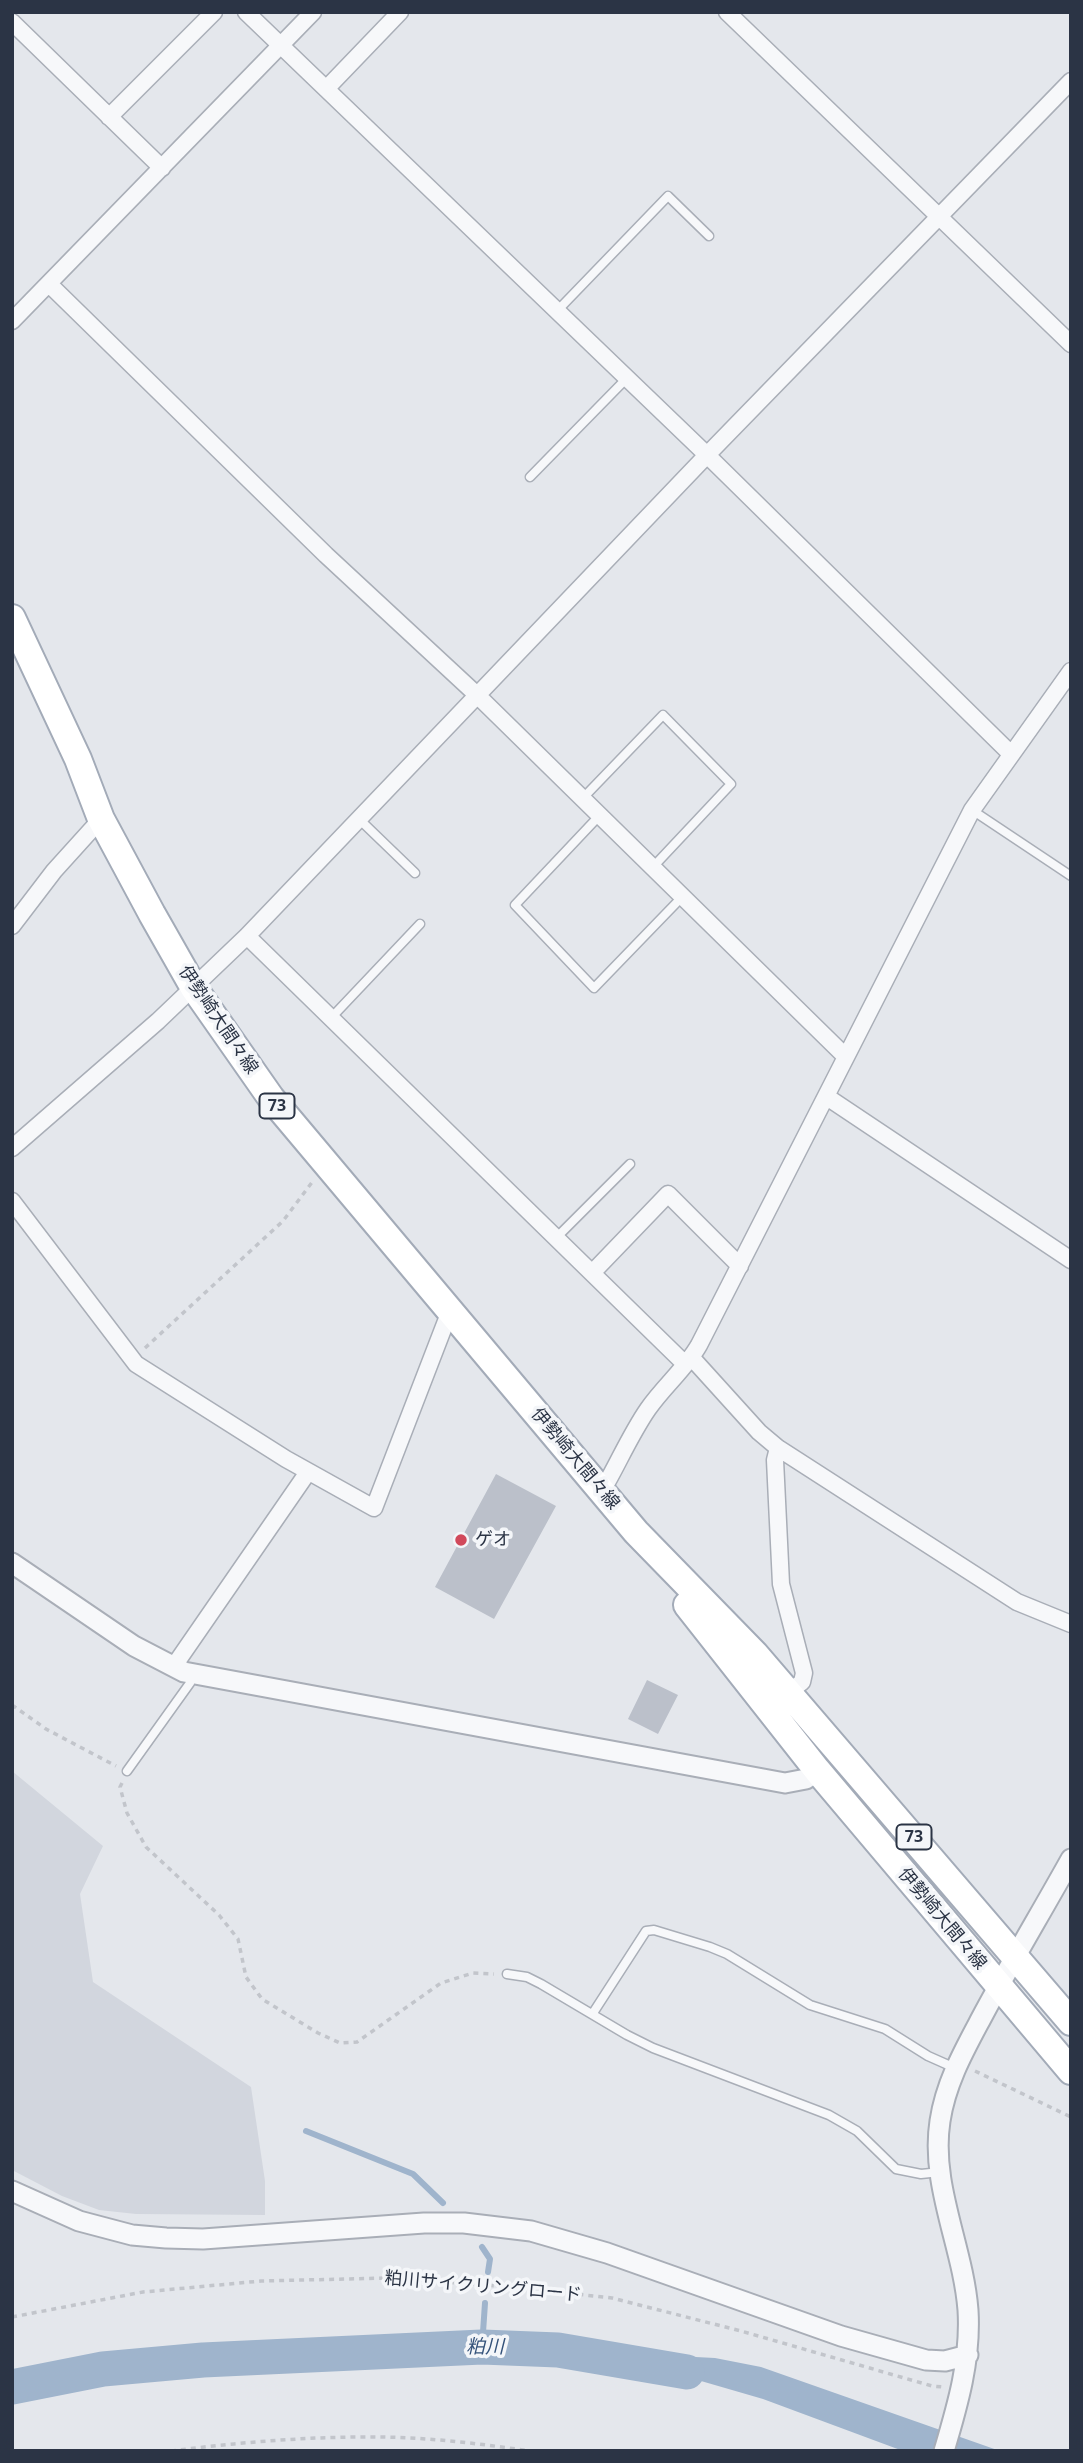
<!DOCTYPE html>
<html>
<head>
<meta charset="utf-8">
<style>
	body { margin:0 }
	#map { position:relative; width:1083px; height:2463px; overflow:hidden; background:#e4e7ec; font-family:"Noto Sans",sans-serif }
	canvas { display:block }
	.frame { position:absolute; inset:0; border:14px solid #2b3445; pointer-events:none }
</style>
</head>
<body>
<div id="map">
<canvas width="1083" height="2463"></canvas>
<div class="frame"></div>
</div>
<script>
const ctx = document.querySelector('canvas').getContext('2d');
ctx.lineJoin = 'round';
function paint(path, color) { ctx.fillStyle = color; ctx.fill(path, 'evenodd'); }
function trace(path, color, width, dash) { ctx.strokeStyle = color; ctx.lineWidth = width; ctx.lineCap = dash ? 'butt' : 'round'; ctx.setLineDash(dash || []); ctx.stroke(path); }
function drawText(font, color, halo, rows, align = 'center') {
  ctx.font = font + ' "Noto Sans","Noto Sans JP",sans-serif'; ctx.lineWidth = 7; ctx.setLineDash([]); ctx.textBaseline = 'middle'; ctx.strokeStyle = halo; ctx.fillStyle = color; for (const [text, x, y, turn = 0] of rows) {
    ctx.save(); ctx.translate(x, y); ctx.rotate((+turn || 0) * Math.PI / 180); ctx.textAlign = isNaN(turn) ? turn : align; if (halo) ctx.strokeText(text, 0, 0); ctx.fillText(text, 0, 0); ctx.restore();
  }
}
paint(new Path2D(`
	M12,1771l91,75 -23,48 13,88 158,105 14,94v34l-129,-1 -37,-4 -37,-14 -50,-26z`), '#d2d6de');
paint(new Path2D(`
	M676,2356l39,2 46,9 239,84h-97l-140,-52 -124,-36z`), '#9fb4cc');
trace(new Path2D(`
	M306,2131l107,43 30,29
	M482,2247l8,12 -2,13
	M482,2347l3,-44`), '#9fb4cc', 6);
trace(new Path2D(`
	M12,2387l91,-18 100,-9 279,-13 76,3 129,22`), '#9fb4cc', 35);
paint(new Path2D(`
	M496,1474l60,32 -62,113 -59,-32z
	M647,1680l31,15 -20,39 -30,-15z`), '#bbc0ca');
const service = new Path2D(`
	M557,311l111,-115 41,40
	M530,477l97,-99
	M583,798l80,-83 68,69 -78,83
	M972,810l99,66
	M600,815l-85,90 79,83 89,-92
	M359,819l56,54
	M331,1018l89,-94
	M556,1238l74,-74
	M127,1771l63,-88 4,-10
	M507,1974l20,3 14,7 86,51 26,13 176,67 28,16 39,38 25,5 19,-2
	M593,2013l53,-82 8,-1 56,17 17,7 83,51 75,24 43,27 27,12`);
const minor = new Path2D(`
	M246,12l461,443 304,299
	M727,12l344,332
	M12,22l150,146
	M326,89l74,-77
	M109,117l105,-105
	M49,284l277,271 151,140 368,361
	M12,321l301,-309
	M12,926l42,-55 47,-52
	M247,936l438,428
	M827,1097l244,163
	M12,1148l146,-127 89,-85 460,-481 364,-374
	M12,1201l124,163 150,95 88,49 76,-197
	M592,1273l76,-79 72,72
	M692,1358l67,74 19,16 239,154 54,22
	M778,1448l-3,12 6,124 23,89 -2,9 -13,10
	M602,1491c16,-27 28,-56 46,-82 16,-23 38,-41 51,-64l273,-535 99,-139
	M174,1666l134,-194`);
const tertiary = new Path2D(`
	M12,1563l122,83 50,26 601,111 21,-4 11,-9
	M12,2191l67,30 53,14 34,3 37,1 221,-16h40l67,8 76,22 234,83 85,24 19,1 23,-6
	M944,2451c14,-47 27,-92 24,-141 -5,-64 -38,-125 -28,-189 6,-40 26,-74 44,-108 28,-52 58,-102 87,-154`);
const primary = new Path2D(`
	M12,618l66,141 23,60 51,95 42,74 77,110 365,434 119,122 316,368
	M687,1605l130,165 254,301`);
trace(service, '#a9aeb7', 11);
trace(minor, '#a9aeb7', 19);
trace(tertiary, '#a9aeb7', 23);
trace(primary, '#a3abb8', 30);
trace(new Path2D(`
	M145,1348l138,-127 30,-40
	M12,1705l34,24 70,37
	M122,1783l-2,4 7,26 19,34 73,68 19,24 8,38 16,22 56,34 22,10 17,-1 84,-59 32,-10 21,1
	M975,2071l96,46
	M12,2317l131,-25 118,-11 128,-3 122,9 101,11 129,33 191,55 11,1
	M171,2451c71,-9 143,-15 214,-14 49,1 97,7 145,14`), '#c2c5cb', 3.5, [5, 5]);
trace(service, '#f7f8fa', 8);
trace(minor, '#f7f8fa', 16);
trace(tertiary, '#f7f8fa', 19);
trace(primary, '#fff', 26);
for (const [x, y, r, color] of [
	[461,1540,7,"#d1495b"]
]) { const dot = new Path2D(); dot.arc(x, y, r, 0, 2 * Math.PI); ctx.fillStyle = color; ctx.fill(dot); trace(dot, '#f4f6f9', 2.5); }
for (const [x, y, w] of [
	[277,1106,35],
	[914,1837,35]
]) { const box = new Path2D(); box.roundRect(x - w / 2, y - 12.5, w, 25, 5); ctx.fillStyle = '#f4f6f9'; ctx.fill(box); trace(box, '#2b3445', 2); }
drawText('bold 16px', '#2b3445', null, [
	["73",277,1106],
	["73",914,1837]
]);
drawText('18px', '#2b3445', '#f4f6f9', [
	["伊勢崎大間々線",218,1020,56],
	["伊勢崎大間々線",575,1459,50],
	["伊勢崎大間々線",942,1919,50],
	["粕川サイクリングロード",483,2287,5]
]);
drawText('18px', '#2b3445', '#f4f6f9', [
	["ゲオ",475,1540]
], 'left');
drawText('italic 19px', '#34527a', '#f4f6f9', [
	["粕川",485,2348]
]);
</script>
</body>
</html>
